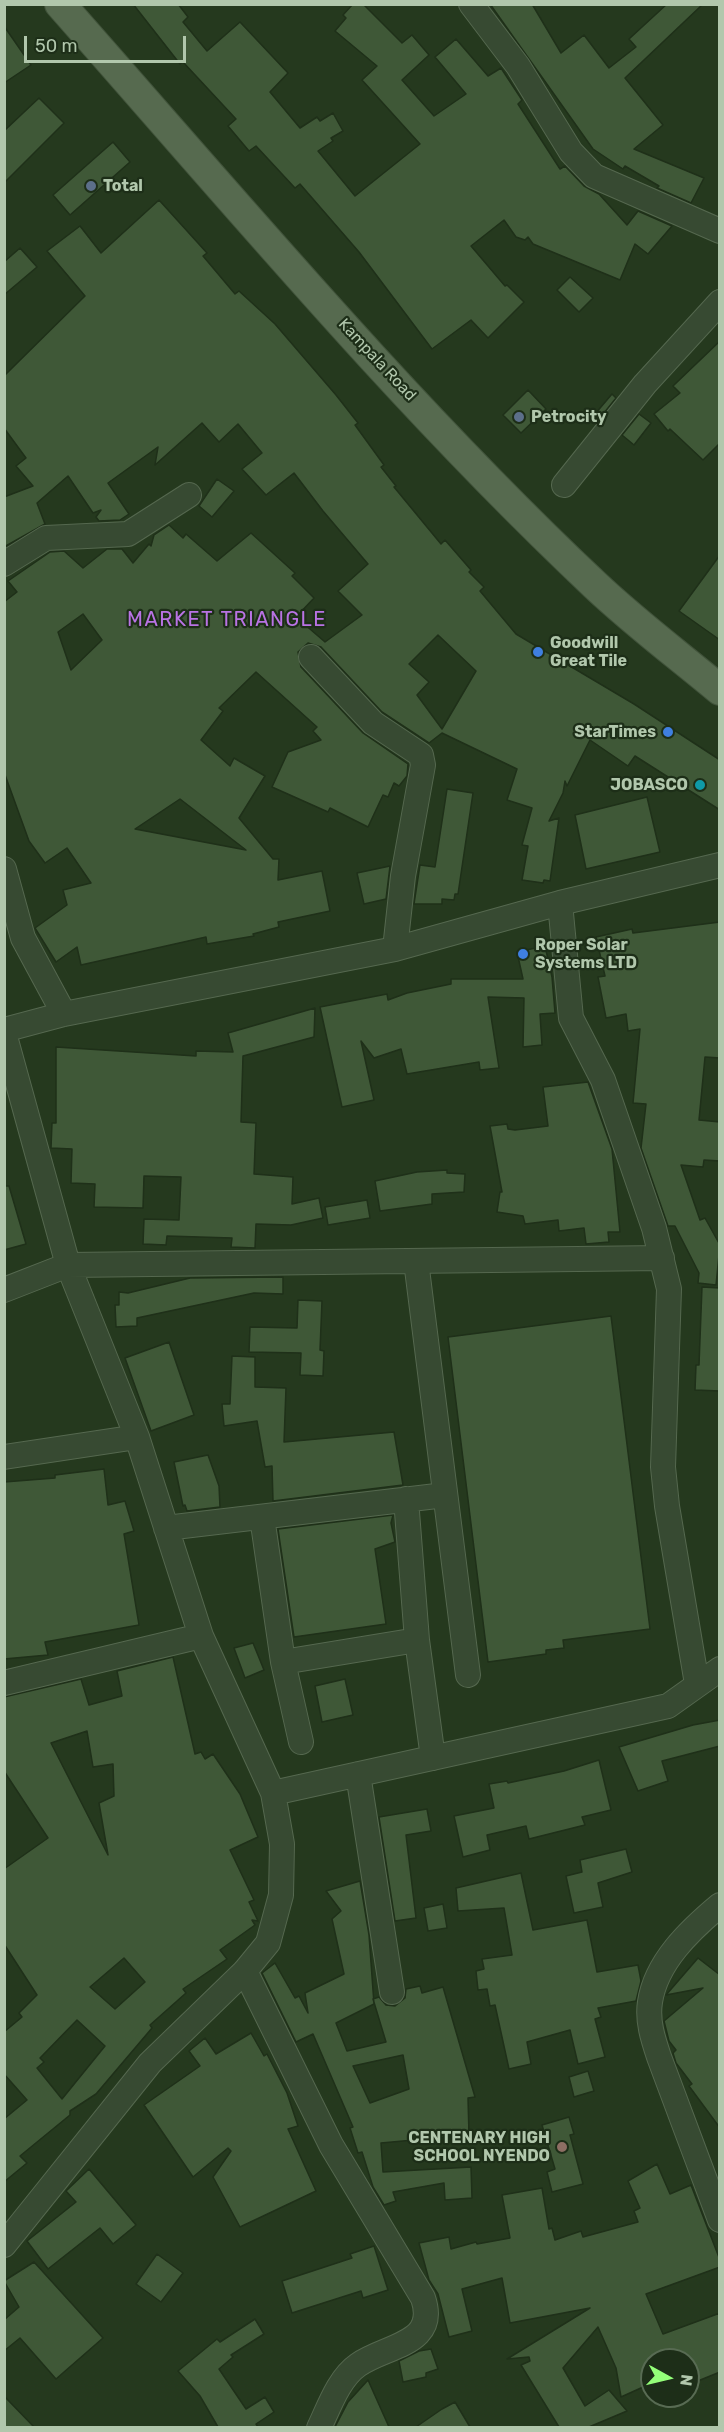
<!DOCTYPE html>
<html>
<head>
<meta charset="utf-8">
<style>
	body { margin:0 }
	#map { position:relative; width:724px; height:2432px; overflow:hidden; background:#25391e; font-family:Rubik,sans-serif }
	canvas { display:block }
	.frame { position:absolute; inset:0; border:6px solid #b1c7ac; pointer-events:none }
	.north { position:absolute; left:640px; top:2348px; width:60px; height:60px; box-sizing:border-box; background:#1d2e18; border:2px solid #586b53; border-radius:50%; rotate:98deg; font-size:16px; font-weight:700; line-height:24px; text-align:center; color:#b1c7ac }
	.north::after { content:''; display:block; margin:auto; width:21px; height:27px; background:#94ff79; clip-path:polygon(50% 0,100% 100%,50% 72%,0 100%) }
	.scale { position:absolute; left:24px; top:36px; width:162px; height:27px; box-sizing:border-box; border:3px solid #b1c7ac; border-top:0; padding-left:8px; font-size:18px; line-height:21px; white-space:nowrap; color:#b1c7ac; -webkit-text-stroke:4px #1d2e18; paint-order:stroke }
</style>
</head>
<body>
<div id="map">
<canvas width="724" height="2432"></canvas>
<div class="frame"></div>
<div class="north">N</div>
<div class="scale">50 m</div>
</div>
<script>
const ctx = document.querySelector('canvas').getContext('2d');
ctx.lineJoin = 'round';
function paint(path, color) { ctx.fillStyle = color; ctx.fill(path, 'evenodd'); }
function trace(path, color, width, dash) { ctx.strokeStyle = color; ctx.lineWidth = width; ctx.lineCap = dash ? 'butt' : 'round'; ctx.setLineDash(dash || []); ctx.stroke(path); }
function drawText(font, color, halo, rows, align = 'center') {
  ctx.font = font + ' Rubik,sans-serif'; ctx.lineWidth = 4.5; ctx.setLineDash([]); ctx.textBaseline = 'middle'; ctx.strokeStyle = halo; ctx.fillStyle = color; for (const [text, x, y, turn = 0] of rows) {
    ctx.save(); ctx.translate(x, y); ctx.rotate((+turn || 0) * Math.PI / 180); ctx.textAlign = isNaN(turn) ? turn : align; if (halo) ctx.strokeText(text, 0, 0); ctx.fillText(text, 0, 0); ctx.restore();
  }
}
const building = new Path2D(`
	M133,4h45l10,13 -5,5 24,29 33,-29 48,51 -18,19 30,36 17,-11 3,4 13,-8 10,18 -12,7 2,3 -15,10 37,45 65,-52 -58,-64 15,-14 -42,-35 11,-13 -3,-3 10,-11h10l39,39 10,-8 17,20 -27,25 32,36 32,-22 -31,-37 21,-18 32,37 13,-8 21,32 -4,4 42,65 5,-3 19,20 15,8 28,31 11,-14 34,15 -24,28 -13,-10 -15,36 -87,-36 -5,-7 -3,3 -9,-3 -12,-17 -33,26 34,40 2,-1 17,17 -36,36 -17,-18 -39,29 -73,-97 -59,-68 -5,4 -39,-42 -7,5 -21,-25 8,-7 -53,-57 -3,2z
	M490,4h42l29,49 23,-18 25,33 27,-21 -7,-8 38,-35h36l-78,74 38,47 -29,24 70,29 -13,25 -34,-15 2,-2 -34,-20 -2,3 -30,-20z
	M4,26l27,39 -27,18z
	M39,98l25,25 -60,60v-52z
	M113,142l17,20 -60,53 -17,-20z
	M159,200l48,53 -4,3 32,38 4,-3 36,33 61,71 22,28 -3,2 29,40 -3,2 15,19 -2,1 47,57 4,-4 26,30 -2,2 15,15 -4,4 36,43 118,70 86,56v50l-85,-54 -7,10 -38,-26 -23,46 -2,-5 -2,12 -14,28 10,-3 -9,63 -6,-1 -1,3 -21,-3 6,-34 -6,-1 10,-37 -25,-8 10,-31 -75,-36 -13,10 -47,-31 -61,-65 -13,-4 -10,9 3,15 62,66 45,31 -1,12 -8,10 -5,-3 -6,14 -5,-2 -15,32 -38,-19 -2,4 -56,-25 16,-35 33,-12 -8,-9 4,-4 -61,-55 -37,36 4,3 -22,29 29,26 4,-8 31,18 -26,42 34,41h6l-1,21 44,-9 8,40 -52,11 1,5 -26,7 1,2 -47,8 -1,-7 -125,28 -4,-18 -21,15 -21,-34 32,-23 -4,-15 28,-7 -24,-35 -22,15 -16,-22 -25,-69v-170l13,-10 -9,-11 42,-29 14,-1 19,17 24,-19h15l11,14 16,-19 2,2 3,-11 15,-10 14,13 3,-4 31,27 34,-28 44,40 -3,3 22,22 -18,19 29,25 37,-27 -24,-24 30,-27 -45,-53 -29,-38 -28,22 -24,-26 20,-16 -24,-29 -19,18 -17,-19 -47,42 3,-18 -50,36 21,31 -9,6 -21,1 -3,-4 5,-7 -8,3 -25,-37 -31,27 8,21 -41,23v-50l29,-11 -17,-20 10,-8 -22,-30v-52l81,-80 -38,-45 33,-25 21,27zM83,614l19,26 -31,30 -13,-38zM438,635l38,36 -34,58 -25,-34 12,-13 -20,-18zM180,799l66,51 -111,-21z
	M20,248l17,19 -33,28v-33z
	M570,277l23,21 -14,14 -22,-22z
	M720,341v102l-17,17 -33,-31 -2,2 -14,-17 26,-21 -7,-7z
	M528,390l18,19 -25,24 -18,-18z
	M612,394l4,4 -16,20 -5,-4z
	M639,414l12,9 -17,22 -12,-10z
	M217,479l17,12 -22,26 -13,-11z
	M720,555v85l-41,-29z
	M447,789l26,4 -15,101h-3l-1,6 -12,-1v5h-28l6,-39 15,2z
	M647,797l13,55 -74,17 -11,-54z
	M390,866l-4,33 -22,5 -7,-31z
	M720,922v136l-15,-1 -6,63 21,2v39l-16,-1 -1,7 -22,-2 19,55 5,-2 15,27 -4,40 -18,-2 1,-10 -24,-47h-7l-27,-78 5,-44 -13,-1 7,-74 -12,2 -2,-17 -20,4 -8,-41 7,-1 -9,-39 36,-8 1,4z
	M545,946l7,31 3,36 -15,1 2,31 -19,2 1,-49 -36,-1 11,71 -19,2 -1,-8 -72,12 -6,-25 -27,9 -13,-17 13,59 -32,7 -22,-100 67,-13 1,6 19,-7 44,-9v-5h72l-6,-27z
	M315,1008l-1,29 -71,19 -2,66 15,1 -2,51 39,3 -1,27 27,-6 4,20 -32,7 -35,-1 -1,24 -24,-1 1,-9 -65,-2 -1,9 -23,-1 1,-25 35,1 2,-43 -37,-1 -1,32 -49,-1 1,-23 -24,-1 1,-34 -21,-1 1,-25h4v-76l140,9v-5l37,1 -5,-19z
	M588,1082l24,67 8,83h-12l1,10 -23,2 -2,-16 -25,3 -1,-11 -33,4 -2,-8 -26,-4 3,-20h2l-12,-66 17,-2 1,5 7,1 33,-4 -5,-39z
	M447,1170v3l18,1 -1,18 -32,2v10l-52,7 -5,-30 42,-9z
	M4,1186h5l17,58 -22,6z
	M367,1200l3,18 -42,7 -3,-18z
	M283,1277v17l-29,-1 -117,25v8l-21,1 -1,-22h4v-13l9,1 62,-15z
	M702,1287l18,1v103l-25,-1 1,-25h3z
	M298,1300l24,1 -2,49 4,1 -1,25 -23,-1 1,-22 -52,-1 1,-25 47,1z
	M611,1316l39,313 -87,11 1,8 -18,2v4l-58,8 -40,-325z
	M169,1342l25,73 -43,16 -26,-73z
	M232,1356l23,1v30l31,1 -2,54 110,-10 9,53 -130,16 -1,-35 -7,1 -8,-46 -33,5 -2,-22h8z
	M208,1455l11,31 1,21 -33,4 -2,-6 -2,1 -9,-44z
	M104,1469l4,36 17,-4 9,30 -10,3 15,91 -94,17 3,13 -44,4v-177l51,-4v-3z
	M393,1515l-2,8 4,19 -20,7 11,75 -92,13 -16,-108z
	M253,1643l11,27 -19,8 -11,-30z
	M173,1657l22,97 6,-2 4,7 8,-5 27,40 18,43 -28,13 24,50 -5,2 9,19 -6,-1 3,5 -35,25 7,9 -44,30 3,4 -36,32 2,3 -56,66 -26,17v4l-50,41 7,7 -23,19v-63l23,-19 -23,-26v-42l18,-15 -3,-4 18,-18 -33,-51v-75l44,-31 -44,-67v-74l77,-18 8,26 33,-9 -5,-25zM87,1731l6,36 20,-3 1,32 -15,7 9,52 -57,-112zM124,1958l21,24 -30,27 -25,-22zM77,2020l28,26 -43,53 -25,-31 7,-6 -4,-4z
	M345,1679l8,36 -31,7 -7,-36z
	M720,1720v26l-58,15 6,20 -30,10 -19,-44 74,-22z
	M599,1760l12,50 -29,7 3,8 -56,14 -3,-13 -39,9 3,15 -27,7 -9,-41 40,-8 -5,-24 18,-3 1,2 56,-12z
	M427,1809l4,22 -25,4 10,83 -21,3 -16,-104z
	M626,1849l6,23 -34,11 5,24 -29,6 -8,-37 16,-4 -2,-12z
	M521,1873l12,57 54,-10 10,52 41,-7 3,16 -5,20 -38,7 3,9 -6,2 10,38 -27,7 -8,-34 -43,12 4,22 -22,5 -14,-64 -5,1 -3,-17 -9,1 -2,-19 8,-2 -2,-10 30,-4 -8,-47 -46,3 -2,-23z
	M360,1881l9,54 5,69 -38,19 11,28 39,-9 -13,-43 6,-2 7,8 9,1 10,-8 1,-9 14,-3 2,7 21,-6 32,110 -7,1 1,37 -88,8 2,29 88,-5 1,31 -27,2 -1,-17 -51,9 3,9 -12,4 -11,-18 -11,-35 -4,1 -8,-25 3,-1 -40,-93 -17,8 -34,-69 13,-10 20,35 4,-2 9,17 -3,-20 39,-19 -12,-55 9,-8 -15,-20zM403,2055l6,34 -39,14 -17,-37z
	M443,1904l4,24 -19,3 -4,-23z
	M698,1958l22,17v153l-31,-42 3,-2 -16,-21 -3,-10 3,-3 -7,-9 -5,-20 39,-33 -37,7z
	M251,2033l13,23 3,-2 20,39 11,33 -10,3 28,62 -76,36 -27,-50 18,-26 -3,-3 -35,29 -49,-72 56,-39 -11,-15 16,-13 11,16z
	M588,2071l6,20 -20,6 -5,-20z
	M569,2117l5,17 -4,1 13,49 -31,8 -5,-20 8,-3 -13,-44z
	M657,2164l13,30 21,-9 29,75v7l-74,27 17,40 57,-21v59l-32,13v-25h-36v23l-31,14 -5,-29 -18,-41 -35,41 22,38 24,-16 18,21 -38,16h-30l-38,-62 9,-4 -1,-4 -22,2 83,-51 -80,15 -8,-45 -40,11 10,42 -23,6 -11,-43 -9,-14 -10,-37 30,-6 2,12 25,-7 1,2 33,-6 -8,-43 40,-7 7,41 3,-1 3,12 26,-9 2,6 55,-15 -4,-11 6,-3 -12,-27z
	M89,2169l47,56 -23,19 -13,-16 -52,41 -21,-28 49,-39 -10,-11z
	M374,2246l14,44 -25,8 -2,-7 -69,22 -10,-32 70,-23 -2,-4z
	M157,2254l26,19 -22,29 -25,-18z
	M34,2262l69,76 -47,41 -36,-41 -16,13v-31l15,-13 -15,-26z
	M255,2319l9,15 -33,21 2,2 -14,12 27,40 19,-12 9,15 -18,12 2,3h-40l-18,-31 -22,-25 39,-32 3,3z
	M431,2349l7,20 -12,4v4l-23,5 -4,-21 20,-10z
	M368,2380l21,47h-54l13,-25z
	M4,2396l30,31h-30z
	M455,2402l15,25h-54l26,-18z`);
paint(building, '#3f5837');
trace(building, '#1f3019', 1.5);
const minor = new Path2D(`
	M471,4l47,62 53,86 23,24 126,55
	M564,485l81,-101 75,-82
	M4,564l42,-26 82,-4 61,-39
	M311,657l62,66 48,32 2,10 -20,111 -8,73
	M4,869l19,69 41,76
	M560,903l11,115 32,62 51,148 15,61 -6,178 4,39 30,178
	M4,1030l60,-16 331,-65 165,-46 160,-38
	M4,1033l64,232 69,172 64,199 72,157 9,51 -1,51 -13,48 -23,28 -95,92 -146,182
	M416,1261l52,414
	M4,1290l64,-25 594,-7
	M4,1457l133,-20
	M406,1499l11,141 16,118
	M262,1517l21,145 134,-22
	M166,1528l279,-33
	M283,1662l18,80
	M4,1683l197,-47
	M358,1774l34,218
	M273,1793l395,-87 52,-37
	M720,1905c-30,25 -64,57 -70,97 -3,19 3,37 9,55l61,163
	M245,1971l86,174 92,153c16,47 -37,47 -65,67 -19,13 -29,42 -39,63`);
const major = new Path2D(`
	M60,4c174,197 344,401 535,581 39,37 83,70 125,105`);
trace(minor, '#55684f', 26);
trace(major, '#41533b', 32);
trace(minor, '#374a32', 24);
trace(major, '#566a4f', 30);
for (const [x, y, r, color] of [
	[91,186,6,"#5c6f8a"],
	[519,417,6,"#5c6f8a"],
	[538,652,6,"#3f7fe0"],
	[668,732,6,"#3f7fe0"],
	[700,785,6,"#0f9aa8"],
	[523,954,6,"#3f7fe0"],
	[562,2147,6,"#8d6e63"]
]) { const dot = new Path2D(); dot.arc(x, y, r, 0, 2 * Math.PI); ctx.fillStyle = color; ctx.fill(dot); trace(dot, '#1d2e18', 2); }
drawText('bold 16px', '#b1c7ac', '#1d2e18', [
	["Total",103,186],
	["Petrocity",531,417],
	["Goodwill",550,643],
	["Great Tile",550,661],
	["StarTimes",656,732,"right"],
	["JOBASCO",688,785,"right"],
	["Roper Solar",535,945],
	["Systems LTD",535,963],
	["CENTENARY HIGH",550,2138,"right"],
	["SCHOOL NYENDO",550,2156,"right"]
], 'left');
drawText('16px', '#b1c7ac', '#1d2e18', [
	["Kampala Road",377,360,47]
]);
ctx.letterSpacing = '1.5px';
drawText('20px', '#b973e4', '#1d2e18', [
	["MARKET TRIANGLE",227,620]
]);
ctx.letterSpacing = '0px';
</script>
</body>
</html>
